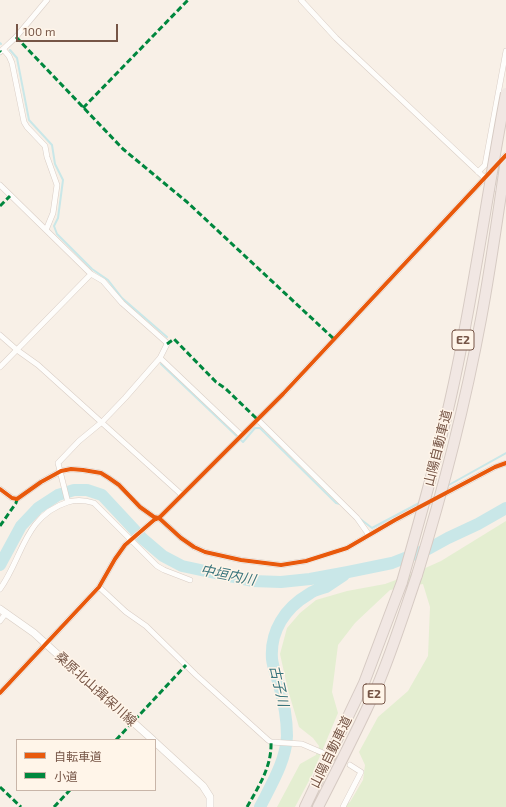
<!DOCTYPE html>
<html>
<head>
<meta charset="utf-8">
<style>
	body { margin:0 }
	#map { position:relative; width:506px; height:807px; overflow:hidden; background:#f8f0e7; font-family:"Exo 2","Noto Sans JP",sans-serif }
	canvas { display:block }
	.legend { position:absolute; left:16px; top:739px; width:140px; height:52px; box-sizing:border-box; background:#fff5e9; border:1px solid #c8b5a8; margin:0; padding:5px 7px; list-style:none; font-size:12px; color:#765546 }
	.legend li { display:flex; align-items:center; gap:8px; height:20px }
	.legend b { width:20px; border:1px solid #c8b5a8 }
	.scale { position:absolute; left:16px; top:24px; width:102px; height:18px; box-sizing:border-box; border:2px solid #765546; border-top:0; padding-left:5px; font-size:12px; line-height:14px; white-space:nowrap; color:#765546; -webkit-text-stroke:3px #fff5e9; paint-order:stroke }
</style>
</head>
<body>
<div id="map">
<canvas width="506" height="807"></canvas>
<ul class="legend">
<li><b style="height:5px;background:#e8590c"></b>自転車道</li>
<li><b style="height:5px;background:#00873e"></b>小道</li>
</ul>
<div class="scale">100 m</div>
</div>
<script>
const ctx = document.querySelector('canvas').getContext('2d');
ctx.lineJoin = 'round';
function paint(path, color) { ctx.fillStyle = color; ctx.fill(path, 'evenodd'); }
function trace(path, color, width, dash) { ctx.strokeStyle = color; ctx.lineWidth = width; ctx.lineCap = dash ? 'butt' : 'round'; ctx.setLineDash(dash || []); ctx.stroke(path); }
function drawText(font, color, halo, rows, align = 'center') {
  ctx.font = font + ' "Exo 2","Noto Sans JP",sans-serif'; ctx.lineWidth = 3; ctx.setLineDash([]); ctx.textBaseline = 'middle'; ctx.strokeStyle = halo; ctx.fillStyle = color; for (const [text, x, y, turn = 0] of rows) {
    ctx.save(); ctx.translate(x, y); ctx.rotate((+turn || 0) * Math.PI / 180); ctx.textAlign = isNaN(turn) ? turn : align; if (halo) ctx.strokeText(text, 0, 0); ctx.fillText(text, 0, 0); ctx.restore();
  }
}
paint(new Path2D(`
	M506,521v286h-164l8,-5 13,-22 2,-15 -6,-13 19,-35 30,-26 20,-35 2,-49 -7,-23 -33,6 -35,33 -17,22 -6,47 6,21 -26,62 -17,32h-18l23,-43 16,-9 3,-9 -6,-8 -14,-11 -11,-37 -8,-36 7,-26 13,-15 16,-13 31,-9 38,-7 27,-10 29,-13z`), '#e4eed1');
trace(new Path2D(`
	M0,43l1,1
	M10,50l7,8 12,62 23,25 3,19 8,16 -5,38 -4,8 3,8 35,35 16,11 14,18 45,39
	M161,364l82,78 12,-14h5l76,75 4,1
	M447,486l59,-33
	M359,518l13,10 49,-26`), '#c9e7e8', 2);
trace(new Path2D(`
	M0,565l21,-39 17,-18 20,-13 16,-5h13l15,5 41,44 20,17 19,10 70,15 29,1 29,-3 38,-7 44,-9 36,-14 20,-11 30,-14 28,-16
	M260,807c11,-22 26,-46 27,-71 0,-17 -3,-34 -8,-51 -2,-8 -6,-17 -7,-26 -2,-28 13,-51 37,-65 5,-4 11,-5 17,-7 6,-4 12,-8 18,-12`), '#c9e7e8', 12);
trace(new Path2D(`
	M328,755l22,10`), '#d8c9bf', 5, [5, 2.5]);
const street = new Path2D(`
	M301,0l35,38 170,160
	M3,49l6,7 3,7 12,59 3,5 18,19 2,11 10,28 -4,28 -7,17
	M0,52l16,-15 31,-37
	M478,172l7,-7 21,-114
	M0,185l91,89 -91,93
	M91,274l12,7 19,22 44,39 1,2 -7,14 -35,40 -23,24 -23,19 -21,22 9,36 1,3c10,-3 17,-2 26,1l63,63 7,4 26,10
	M0,335l17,15 21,15 144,130
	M160,358l81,77
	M257,419l100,99 12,17
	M0,489l12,9 5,1 24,-17 20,-11 10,-2 12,1 18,3 8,5 10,7 21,22 14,10 5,1 22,20 13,9 11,5 36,8 40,5 25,-4 41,-13 48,-28 100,-53 11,-4
	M99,587l27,25 20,14 50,49 72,65 3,2 31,2 21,9
	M0,589c23,-32 24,-73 68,-87
	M0,621l6,-8
	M0,693l99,-106 16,-28 10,-14 29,-25 5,-2 124,-124 223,-239
	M343,807l18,-35 -11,-7`);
const secondary = new Path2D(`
	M0,609l34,24 12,11 107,96
	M155,742l48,44 7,11v10`);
const highway = new Path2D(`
	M305,807l59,-124 38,-101
	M318,807c20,-39 40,-78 58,-118 16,-37 28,-76 41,-114`);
trace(street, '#d9cdc5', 6);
trace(secondary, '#d8cdc4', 8);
trace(highway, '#d6cac3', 12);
trace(street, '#fefdfb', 5);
trace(secondary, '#fefdfb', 7);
trace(highway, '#f1e7e3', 10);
const highwayBridge = new Path2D(`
	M417,575c26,-84 48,-170 64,-256 10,-53 17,-106 25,-159
	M402,582c18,-63 36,-126 50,-190 22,-99 35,-199 54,-299`);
trace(highwayBridge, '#d6cac3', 12, []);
trace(highwayBridge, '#f1e7e3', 10);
trace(new Path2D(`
	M16,37l107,112 64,53 147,137
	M0,51l1,1
	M83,108l105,-108
	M0,206l10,-10
	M167,344l7,-5 42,43 10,7 31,30
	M0,526l16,-23 1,-4
	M116,740l70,-75
	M0,787l21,20
	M54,807l16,-17
	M247,807c12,-21 25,-41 24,-65`), '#00873e', 3, [6, 3]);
trace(new Path2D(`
	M0,489l12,9 5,1 24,-17 20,-11 10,-2 12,1 18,3 8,5 10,7 21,22 14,10 5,1 22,20 13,9 11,5 36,8 40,5 25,-4 41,-13 48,-28 100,-53 11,-4
	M0,693l99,-106 16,-28 10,-14 29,-25 5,-2 124,-124 223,-239`), '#e8590c', 4);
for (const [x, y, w] of [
	[463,340,22],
	[374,694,22]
]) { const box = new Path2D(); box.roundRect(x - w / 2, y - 10, w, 20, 3); ctx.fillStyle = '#fff5e9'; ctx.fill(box); trace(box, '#765546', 1); }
drawText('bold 12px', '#765546', null, [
	["E2",463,340],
	["E2",374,694]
]);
drawText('13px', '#765546', '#fff5e9', [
	["山陽自動車道",438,448,-76],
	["桑原北山揖保川線",96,689,42],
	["山陽自動車道",331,752,-64]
]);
drawText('italic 14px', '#3a757d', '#fff5e9', [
	["中垣内川",228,575,11],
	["古子川",279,686,77]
]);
</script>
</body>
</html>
